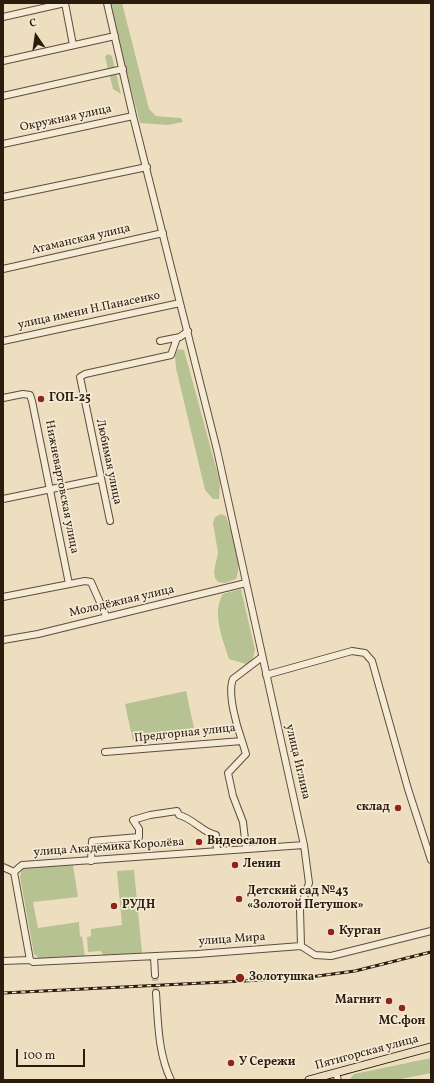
<!DOCTYPE html>
<html>
<head>
<meta charset="utf-8">
<style>
	body { margin:0 }
	#map { position:relative; width:434px; height:1083px; overflow:hidden; background:#eedec0; font-family:Vollkorn,serif }
	canvas { display:block }
	.frame { position:absolute; inset:0; border:4px solid #2b1d0d; pointer-events:none }
	.north { position:absolute; left:16px; top:16px; width:40px; height:40px; -webkit-text-stroke:3px #f4ead6; paint-order:stroke; rotate:347deg; font-size:11px; font-weight:700; line-height:16px; text-align:center; color:#2b1d0d }
	.north::after { content:''; display:block; margin:auto; width:14px; height:18px; background:#2b1d0d; clip-path:polygon(50% 0,100% 100%,50% 72%,0 100%) }
	.scale { position:absolute; left:16px; top:1049px; width:69px; height:18px; box-sizing:border-box; border:2px solid #2b1d0d; border-top:0; padding-left:5px; font-size:12px; line-height:14px; white-space:nowrap; color:#2b1d0d; -webkit-text-stroke:3px #f4ead6; paint-order:stroke }
</style>
</head>
<body>
<div id="map">
<canvas width="434" height="1083"></canvas>
<div class="frame"></div>
<div class="north">С</div>
<div class="scale">100 m</div>
</div>
<script>
const ctx = document.querySelector('canvas').getContext('2d');
ctx.lineJoin = 'round';
function paint(path, color) { ctx.fillStyle = color; ctx.fill(path, 'evenodd'); }
function trace(path, color, width, dash) { ctx.strokeStyle = color; ctx.lineWidth = width; ctx.lineCap = dash ? 'butt' : 'round'; ctx.setLineDash(dash || []); ctx.stroke(path); }
function drawText(font, color, halo, rows, align = 'center') {
  ctx.font = font + ' Vollkorn,serif'; ctx.lineWidth = 3.5; ctx.setLineDash([]); ctx.textBaseline = 'middle'; ctx.strokeStyle = halo; ctx.fillStyle = color; for (const [text, x, y, turn = 0] of rows) {
    ctx.save(); ctx.translate(x, y); ctx.rotate((+turn || 0) * Math.PI / 180); ctx.textAlign = isNaN(turn) ? turn : align; if (halo) ctx.strokeText(text, 0, 0); ctx.fillText(text, 0, 0); ctx.restore();
  }
}
paint(new Path2D(`
	M109,3h13l27,106 7,7 25,2 2,4 -15,3 -28,-2z
	M108,54l4,2 9,38 -8,-5 -8,-32z
	M178,349l6,1 36,132 -1,17h-6l-8,-9 -29,-122 -1,-12z
	M221,514l5,2c5,18 18,44 10,63l-11,4 -7,-1 -3,-4 -1,-7 4,-18 -5,-30 2,-6z
	M241,589l14,61 -3,12 -6,2 -17,-5c-6,-20 -18,-46 -6,-65z
	M186,691l8,37 -61,13 -8,-37z
	M73,865l5,32 -45,5 5,26 41,-6 1,15 2,-1 3,21 -46,1 -5,-4 -14,-77 2,-9z
	M134,870l8,83 -38,2 -4,-4 -12,1 -1,-15 4,-1v-7l31,-4 -5,-54z
	M431,1058v15l-35,7h-47l5,-6z`), '#b7c293');
trace(new Path2D(`
	M155,975l1,18`), '#c7b79c', 6, [6, 3]);
const minor = new Path2D(`
	M65,3l8,42
	M107,3l26,113 84,334 87,395 5,38 -9,26 1,37
	M3,17l62,-14
	M3,61l112,-25
	M3,96l120,-27
	M3,144l130,-28
	M3,197l144,-30
	M3,269l160,-36
	M3,341l177,-38
	M160,341l20,-4 8,-6
	M3,398l20,-4 7,1 2,6 37,183
	M3,499l97,-20
	M110,521l-30,-144 5,-3 86,-19 6,-17
	M3,597l82,-16 6,1 15,34
	M3,640l35,-6 208,-51
	M266,675l86,-24 13,2 7,8 36,128 23,71
	M242,741l4,13 -18,19 5,23 10,26 3,26
	M105,752l137,-11c-5,-14 -15,-48 -9,-62l29,-22
	M91,861l1,-20 47,-4v-8l-6,-9 17,-5 27,-4 2,4c15,4 24,18 37,20l1,16
	M3,867l11,5
	M14,872l8,-7 282,-20
	M14,872l16,88
	M154,957l1,18
	M3,961l27,-1 3,2 164,-8 104,-8 14,9 16,1 100,-25
	M156,993c2,28 2,61 15,87
	M336,1073l2,7`);
const major = new Path2D(`
	M309,1080l122,-33`);
trace(minor, '#5c4d3a', 8);
trace(major, '#2b1d0d', 9);
trace(minor, '#f4ead6', 6);
trace(major, '#eedec0', 7);
const rail = new Path2D(`
	M3,993l300,-15 52,-7 76,-19`);
trace(rail, '#2b1d0d', 3);
trace(rail, '#f4ead6', 1.5, [4.5]);
for (const [x, y, r, color] of [
	[41,399,4,"#8f2418"],
	[398,808,4,"#8f2418"],
	[199,842,4,"#8f2418"],
	[235,865,4,"#8f2418"],
	[239,899,4,"#8f2418"],
	[114,906,4,"#8f2418"],
	[331,932,4,"#8f2418"],
	[240,978,5,"#8f2418"],
	[389,1001,4,"#8f2418"],
	[402,1008,4,"#8f2418"],
	[231,1063,4,"#8f2418"]
]) { const dot = new Path2D(); dot.arc(x, y, r, 0, 2 * Math.PI); ctx.fillStyle = color; ctx.fill(dot); trace(dot, '#f4ead6', 1.5); }
drawText('12px', '#2b1d0d', '#f4ead6', [
	["Окружная улица",66,119,-12],
	["Атаманская улица",81,240,-13],
	["улица имени Н.Панасенко",89,311,-12],
	["Любимая улица",108,462,78],
	["Нижневартовская улица",61,487,79],
	["Молодёжная улица",122,602,-13],
	["Предгорная улица",185,734,-6],
	["улица Иглина",297,762,77],
	["улица Академика Королёва",109,848,-4],
	["улица Мира",232,940,-4],
	["Пятигорская улица",367,1053,-15]
]);
drawText('bold 12px', '#2b1d0d', '#f4ead6', [
	["ГОП-25",49,399],
	["склад",390,808,"right"],
	["Видеосалон",207,842],
	["Ленин",243,865],
	["Детский сад №43",247,892],
	["«Золотой Петушок»",247,906],
	["РУДН",122,906],
	["Курган",339,932],
	["Золотушка",249,978],
	["Магнит",381,1001,"right"],
	["МС.фон",402,1022,"center"],
	["У Сережи",239,1063]
], 'left');
</script>
</body>
</html>
